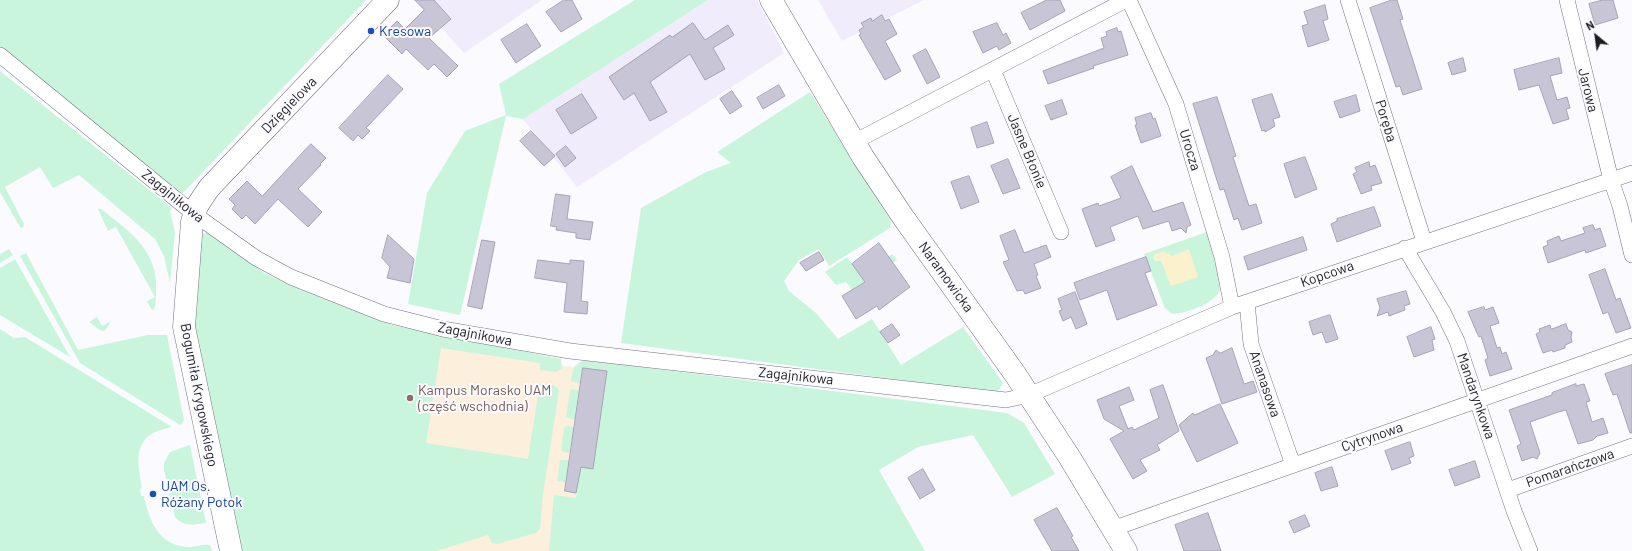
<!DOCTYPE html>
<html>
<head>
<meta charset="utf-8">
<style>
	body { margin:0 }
	#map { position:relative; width:1632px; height:551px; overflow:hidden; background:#fbfafe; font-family:Barlow,sans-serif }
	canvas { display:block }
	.north { position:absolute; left:1576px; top:16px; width:40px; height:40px; -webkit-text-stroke:3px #fbfafe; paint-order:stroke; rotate:331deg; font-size:11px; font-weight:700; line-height:16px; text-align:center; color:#1f1d24 }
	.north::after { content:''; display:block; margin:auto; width:14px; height:18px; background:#1f1d24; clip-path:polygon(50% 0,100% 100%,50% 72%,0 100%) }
</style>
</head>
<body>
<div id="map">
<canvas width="1632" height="551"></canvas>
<div class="north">N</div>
</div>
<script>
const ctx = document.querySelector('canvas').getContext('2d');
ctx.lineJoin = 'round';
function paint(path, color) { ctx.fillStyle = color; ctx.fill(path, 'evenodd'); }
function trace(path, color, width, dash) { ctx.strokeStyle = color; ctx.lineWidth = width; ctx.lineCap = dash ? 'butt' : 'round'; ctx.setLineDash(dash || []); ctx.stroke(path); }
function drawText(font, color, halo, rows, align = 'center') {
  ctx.font = font + ' Barlow,sans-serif'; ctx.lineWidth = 4; ctx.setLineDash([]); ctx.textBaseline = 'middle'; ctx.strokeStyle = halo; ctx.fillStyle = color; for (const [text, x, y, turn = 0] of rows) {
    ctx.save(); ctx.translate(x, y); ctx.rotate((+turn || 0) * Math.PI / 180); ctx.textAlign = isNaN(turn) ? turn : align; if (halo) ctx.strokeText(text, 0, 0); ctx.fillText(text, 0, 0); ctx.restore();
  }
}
paint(new Path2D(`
	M416,0h126l-78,53z
	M708,0h49l27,53 -207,134 -54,-68z
	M818,0h106l-82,41z`), '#f0ecfc');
paint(new Path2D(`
	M263,276l122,53 173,36 25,3 35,-2 -19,132 -46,53h-309z`), '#fcefdb');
paint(new Path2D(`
	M0,0h366l-184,194 -182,-147z
	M635,0h73l-185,119 -17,-3 -46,199 -52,-11 19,-111 38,-62 41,-16 -7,-31z
	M0,61l136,115 -136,-110z
	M0,71l172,137 -2,3 5,21 -5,51 -6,-27 -9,-17 -76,-64 -26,13 -13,-21 -35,20 19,37 -1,4 -3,-1 -20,-35z
	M810,92l81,129 -1,7 -61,38 -10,-17 -20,11 -15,21 5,10 27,22 22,26 34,-20 29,46 62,-38 40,56 -6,10 -376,-50 20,-135 65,-36 25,-9 -14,-11z
	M98,209h3c28,22 58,42 55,82 0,6 0,13 -2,19l-3,-1 -4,-8 8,-4 -39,-70 -8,4z
	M207,232l4,1 53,40 30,14 64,25 34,13 169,34 1,9 -6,4 -16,-2v-7l-99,-15 -15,95 102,16 12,-76c7,1 16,0 19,8l-16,103 -3,35 -4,4 -39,11 -5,-1 -4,-8 -52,16h-199l-45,-211 8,-104z
	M1207,232c4,15 13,32 15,48 2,22 -34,33 -50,34l-7,-6 -21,-54z
	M9,249l4,6 -13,8v-9z
	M26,253l52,97 70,-15h19l17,85 -2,4 -2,1 -100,-62 -60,-107z
	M892,254l5,6 -45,30 -6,-8 -10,3 -11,-13 22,-15 14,19z
	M15,259l55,98 -70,-42v-47z
	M97,317l5,9 9,-5 -4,7 -3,3 -4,-1 -11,-8z
	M0,329l14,9 11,-1 147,90c-39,7 -36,29 -30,61l-2,1 1,7h3c5,24 14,49 43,51 7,1 14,-3 22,-2l2,2 1,4h-212z
	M586,360l421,53 17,10 31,51 -43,23 -39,-62 -55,12 -39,23 46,81h-376l5,-56 22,3 2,-14 -21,-3 3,-21h9v5l24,3 14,-97 -24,-3 -3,16 -9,-3c2,-12 2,-17 15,-21z
	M572,389l8,2 -5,29 -9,-3 4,-26z
	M567,426l7,1 -4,26 -7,-1 -2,-2 3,-23z
	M190,445l16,78c-12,2 -22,4 -31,-6l-11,-47v-7l6,-11z`), '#c9f5dc');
paint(new Path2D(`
	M1189,249l9,28 -27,9 -10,-25h-6l-2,-4 2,-3 9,-3 8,5z`), '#fbf1cc');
const building = new Path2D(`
	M415,0h19l17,19 -22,19 29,28 -11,11 -13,-13 -6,6 -22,-21 -4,5 -19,-19 14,-14 8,8 19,-19z
	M564,0h8l10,19 -21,13 -15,-20z
	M1047,0h13l5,11 -35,19 -9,-17z
	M1392,0h5l6,19 -3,1 22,69 -19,6 -3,-9 -4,1 -26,-79z
	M1603,0h10l5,18 -23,7 -6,-21z
	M1325,5l3,14 -5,2 6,19 -21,7 -6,-21 6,-2 -4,-12z
	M882,15l3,6 4,-2 8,15 -12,7 16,30 -16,9 -26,-45 2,-1 -2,-4 5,-3 -3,-4 10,-5 1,3z
	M693,23l12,17 23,-15 6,10 -21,13 12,21 -20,11 -15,-26 -40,28 17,30 -17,9 -16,-28 -10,7 -15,-23 61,-42 2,2z
	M997,23l6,12 3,-2 5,10 -12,7 -2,-4 -14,7 -10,-21z
	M527,24l14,22 -25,17 -15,-23z
	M1117,28l1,4 3,-1 7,24 -35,11 1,2 -46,16 -5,-13 61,-23 -3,-10 6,-2 -1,-4z
	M926,49l14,28 -13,7 -14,-28z
	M1463,58l3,13 -14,4 -4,-12z
	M1559,58l3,15 -12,3 7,24 10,-3 3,11 -4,1 3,10 -16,5 -14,-39 -20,5 -5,-20z
	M388,75l15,14 -37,39 4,3 -8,8 -4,-4 -5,6 -14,-13z
	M779,85l6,11 -22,13 -6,-11z
	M732,91l10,15 -12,8 -10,-15z
	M582,94l15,24 -26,16 -15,-24z
	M1272,94l8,23 -7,2 2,7 -10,6v-2l-3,1 -10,-31z
	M1356,95l4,16 -20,7 -6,-16z
	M1217,97l19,59 -3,1 16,49 7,-2 6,19 -20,7 -4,-12 -4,2 -10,-31 -4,1 -27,-86z
	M1062,100l5,14 -16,6 -6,-14z
	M1151,113l2,6 2,-1 6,18 -20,7 -6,-18h2l-2,-7z
	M987,122l7,21 -17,5 -6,-20z
	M531,131l24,25 -11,10 -24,-25z
	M311,144l15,14 -6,6 1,1 -23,24 24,23 -14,15 -30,-28 -23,25 -9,-9 -4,4 -10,-10 3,-4 -6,-6 18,-18 15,15z
	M566,146l10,12 -11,9 -9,-13z
	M1305,157l12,32 -22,9 -11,-34z
	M1008,159l12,29 -17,6 -12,-28z
	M1369,162l1,5 5,-2 7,18 -11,3 1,4 -11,4 -8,-20 4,-2 -2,-4z
	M1132,166l21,46 30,-10 8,23 -4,2 -1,6 -5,-5 -9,3 -3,-10 -26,8 -5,-13 -28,11 5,13 -19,7 -14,-38 16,-6 1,3 22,-8 -10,-21z
	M969,176l10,26 -18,7 -10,-27z
	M556,194l14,2 -3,23 26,3 -3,18 -14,-2v-5l-20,-3 1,-3 -6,-1z
	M1374,207l7,19 -44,16 -6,-18 6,-3v-2z
	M1593,225l2,5 5,-2 6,18 -20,7 -1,-3 -37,13 -5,-16 5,-2 -1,-4 12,-5 2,5 24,-8 -2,-5z
	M1015,230l9,23 22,-8 5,12 -17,7 4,11 -2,1 5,12 -16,6 -2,-4 -6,1 -14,-29 6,-2 -9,-24z
	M388,235l26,24 -4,24 -23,-5 3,-11 -8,-9z
	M1303,237l4,13 -59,20 -4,-13z
	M482,240l13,2 -13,67 -14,-3z
	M879,243l31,44 -31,23 -2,-4 -21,13 -14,-23 23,-14 -13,-18z
	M819,252l5,8 -18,11 -6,-8z
	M1146,257l5,14 -6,2 12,32 -40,15 -10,-30 -27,10 -6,-17z
	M538,260l32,4v-4l14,1 -3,40 7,1 -1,12 -23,-2 3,-29 -32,-5z
	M1605,269l11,31 4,-2 11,30 -15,5 -8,-21 -5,2 -14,-39z
	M1406,291l4,13 -6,2 1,4 -16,6 -1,-4 -11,4 3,-8 -3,-9z
	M1075,292l12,32 -11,5 -5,-12 -8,4 -4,-10 3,-1 -4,-11z
	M1484,307l1,3 8,-3 6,16 -9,3 7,22 3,-1 2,7 4,-2 6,17 -22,7 -5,-16 3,-2 -7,-22 -2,1 -2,-4 -9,-21z
	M1330,315l8,24 -12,4 -4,-11 -9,3 -4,-13z
	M892,324l8,11 -12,8 -8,-11z
	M1566,324l2,6 4,2 -1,5 1,5 -7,3v3l-12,4 -1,-2 -9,3 -7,-19 4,-2 -1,-3 11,-4 1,4z
	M1431,327l4,12 -3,1 2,10 -20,7 -7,-20z
	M1232,348l12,36 9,-3 4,11 -35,12 -16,-46 7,-3 3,-5 4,3z
	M1632,365v68h-2l-13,-39 -4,1 -8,-21z
	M583,368l24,3 -14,98 -12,-2 -5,26 -11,-2z
	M1576,384v2l8,-2 6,17 -4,1 6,20 11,-4 5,15 -11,3 -4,4 -15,4 -12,-34 -8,2 -28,10 10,31 -3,6 -4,-2 -11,4 -5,-15 4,-2 -12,-34 43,-15v-2z
	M1163,385l16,46 -22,14 3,5 -20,10 7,11 -14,8 -23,-40 14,-8 -20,-12 -7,-19 32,-13 5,13 -15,6 9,23 4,-2 2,3 25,-12 -9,-28z
	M1220,404l18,39 -41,19 -18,-37 14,-12 1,2z
	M1410,442l4,14 -5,2 2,5 -19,7 -7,-19z
	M1475,461l5,16 -25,9 -6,-16z
	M1332,467l6,19 -17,5 -6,-18z
	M923,469l12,21 -15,9 -12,-21z
	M1057,508l16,28 -2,1 8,14h-27l-18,-31z
	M1208,513l13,38h-37l-9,-26z
	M1305,515l5,11 -16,7 -5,-11z`);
paint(building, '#c8c5d7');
trace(building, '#a6a3b4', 1);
const street = new Path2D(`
	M1129,0l47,104 46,153 10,50
	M1348,0l76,241
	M1567,0l44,180 9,26 12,49
	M0,55l194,159 62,44 35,19 93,37 59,15 127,22 436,49 23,-5 203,-88 400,-134
	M993,70l68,162
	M854,142l272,-142
	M1405,248l38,64 14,29 57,170 16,40
	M1247,302l4,42 42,121
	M1508,490l124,-44
	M1112,529l520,-183`);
const secondary = new Path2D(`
	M771,0l92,157 40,60 112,157 55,84 56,93
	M231,551l-47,-224 8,-105 5,-16 12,-18 179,-188`);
trace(street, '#757181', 16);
trace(secondary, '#757181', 23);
trace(street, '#fff', 15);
trace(secondary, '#fff', 22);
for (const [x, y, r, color] of [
	[371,31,4,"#1a4fb4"],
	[410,398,4,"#8d6e63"],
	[153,494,4,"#1a4fb4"]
]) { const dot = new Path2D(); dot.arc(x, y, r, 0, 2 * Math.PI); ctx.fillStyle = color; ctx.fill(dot); trace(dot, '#fbfafe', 1.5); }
drawText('14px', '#164399', '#fbfafe', [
	["Kresowa",379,31],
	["UAM Os.",161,486],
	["Różany Potok",161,502]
], 'left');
drawText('14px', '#1f1d24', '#fbfafe', [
	["Jarowa",1588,90,76],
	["Dzięgielowa",289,105,-46],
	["Poręba",1386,121,73],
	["Urocza",1190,150,73],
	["Jasne Błonie",1027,151,67],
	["Zagajnikowa",173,196,39],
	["Kopcowa",1327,274,-19],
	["Naramowicka",946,277,54],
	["Zagajnikowa",475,334,11],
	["Zagajnikowa",796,376,6],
	["Ananasowa",1265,384,71],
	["Bogumiła Krygowskiego",199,395,79],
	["Mandarynkowa",1476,396,71],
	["Cytrynowa",1372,437,-19],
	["Pomarańczowa",1570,468,-19]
]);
drawText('14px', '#785e54', '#fbfafe', [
	["Kampus Morasko UAM",418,390],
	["(część wschodnia)",418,406]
], 'left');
</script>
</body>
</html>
